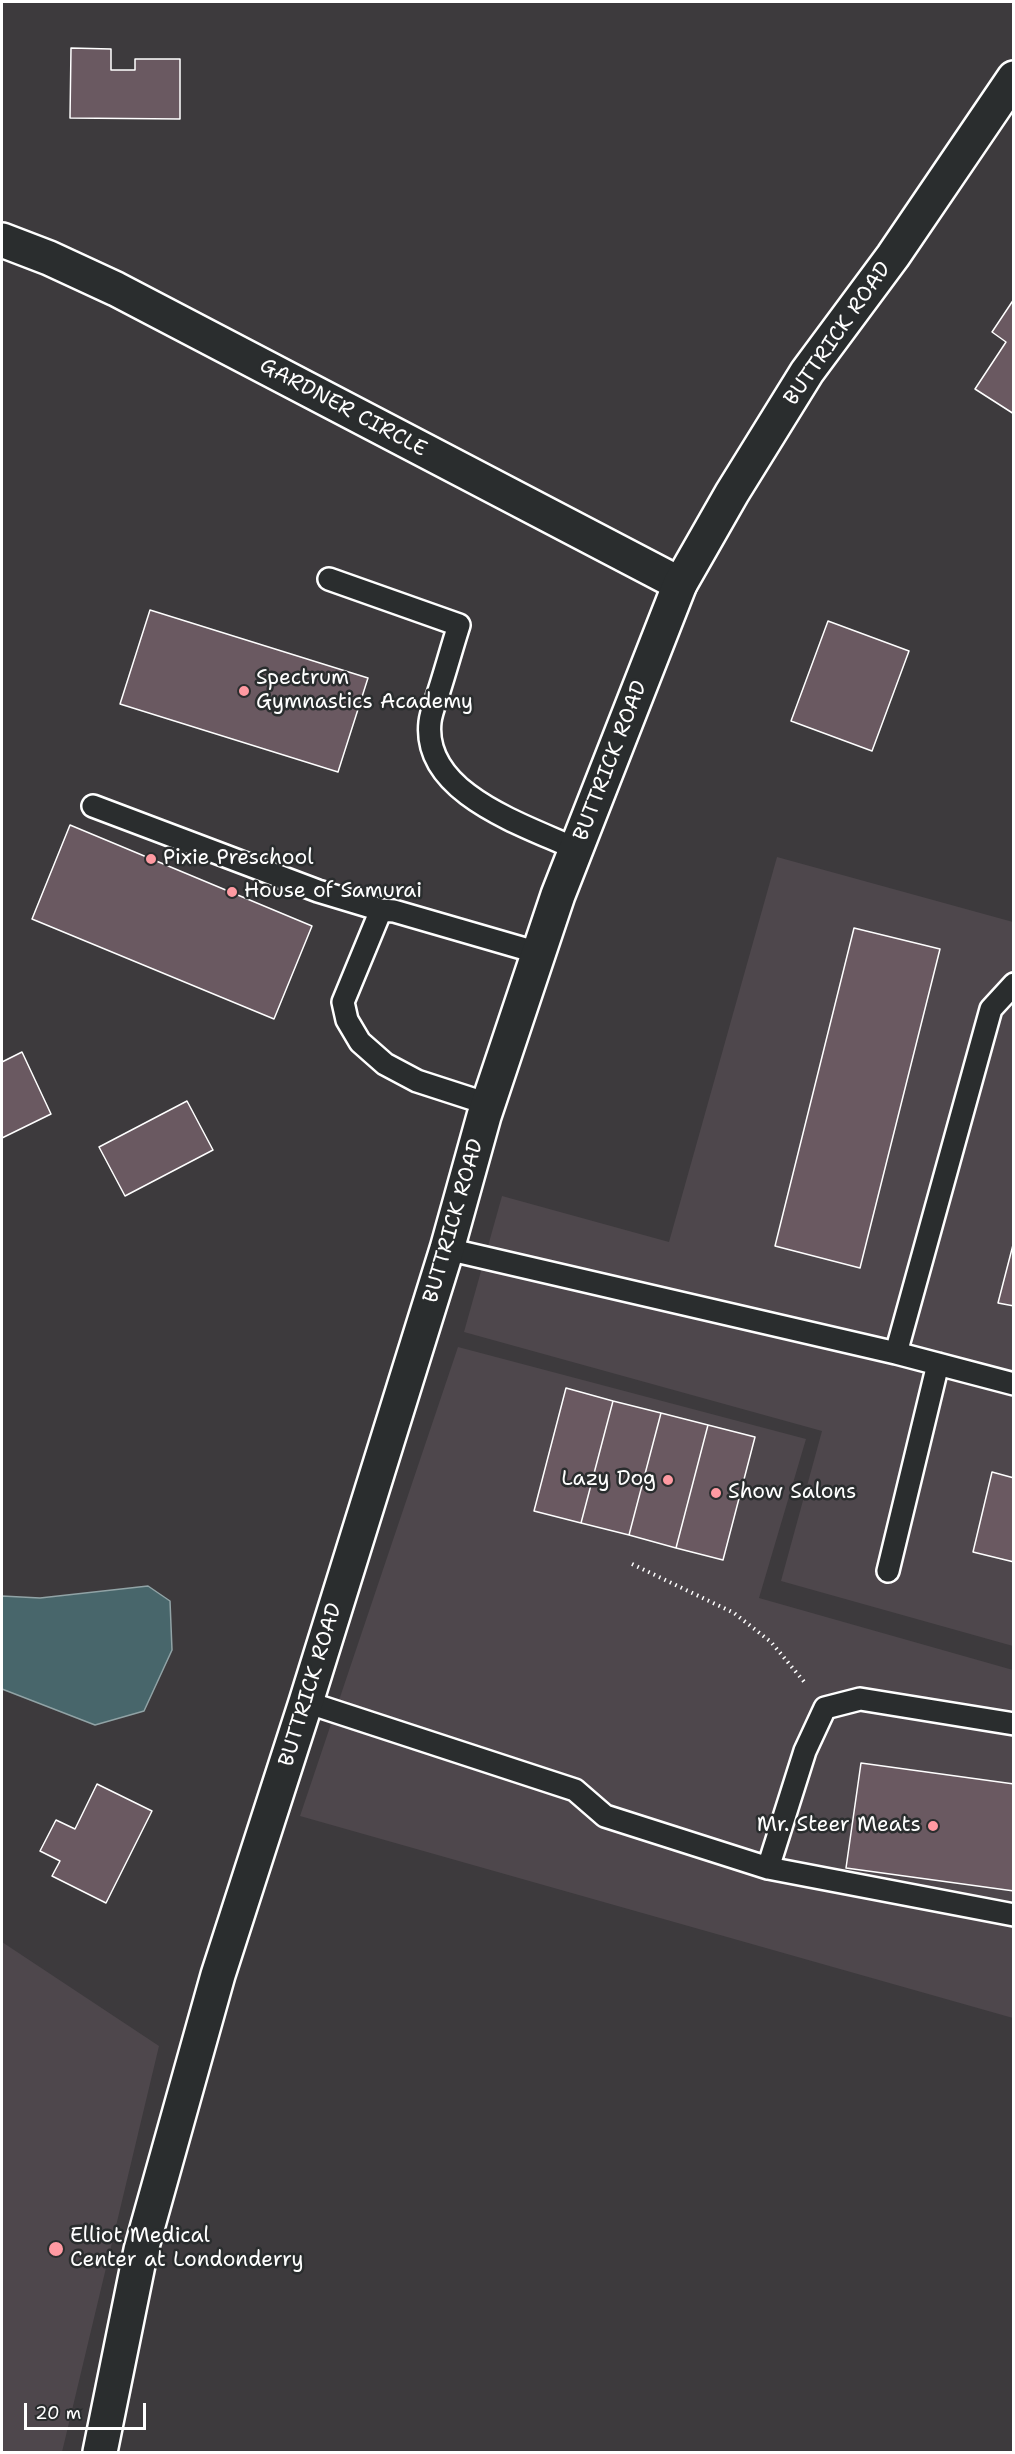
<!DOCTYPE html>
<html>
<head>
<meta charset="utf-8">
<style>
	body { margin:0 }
	#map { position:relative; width:1015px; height:2454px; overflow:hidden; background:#3d3a3d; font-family:"Shantell Sans",sans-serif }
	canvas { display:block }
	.frame { position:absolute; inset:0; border:3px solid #fff; pointer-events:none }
	.scale { position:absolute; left:24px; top:2403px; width:122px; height:27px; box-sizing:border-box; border:3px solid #fff; border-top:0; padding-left:8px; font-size:18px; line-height:21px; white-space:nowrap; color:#fff; -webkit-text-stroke:4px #2a2d2e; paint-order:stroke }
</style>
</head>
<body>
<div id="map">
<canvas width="1015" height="2454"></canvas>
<div class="frame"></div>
<div class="scale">20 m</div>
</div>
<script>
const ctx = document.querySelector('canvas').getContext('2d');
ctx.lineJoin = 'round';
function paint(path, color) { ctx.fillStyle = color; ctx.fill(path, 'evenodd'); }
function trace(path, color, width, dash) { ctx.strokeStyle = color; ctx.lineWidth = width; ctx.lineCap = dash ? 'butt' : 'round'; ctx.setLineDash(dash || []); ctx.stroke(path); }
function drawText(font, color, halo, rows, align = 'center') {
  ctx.font = font + ' "Shantell Sans",sans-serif'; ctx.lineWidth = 5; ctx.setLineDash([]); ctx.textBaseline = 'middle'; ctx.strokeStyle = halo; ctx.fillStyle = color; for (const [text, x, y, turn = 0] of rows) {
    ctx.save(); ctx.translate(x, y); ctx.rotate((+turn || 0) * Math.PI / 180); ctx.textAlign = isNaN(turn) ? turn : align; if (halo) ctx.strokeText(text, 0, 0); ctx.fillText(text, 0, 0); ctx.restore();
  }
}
paint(new Path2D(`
	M777,857l236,65v724l-232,-65 41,-150 -358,-99 38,-136 167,46z
	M458,1347l348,92 -47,159 254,72v348l-713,-202z
	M2,1942l157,104 -97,406h-60z`), '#4e474c');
const water = new Path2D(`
	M148,1586l22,15 2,49 -28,61 -49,14 -93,-36v-93l38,2z`);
paint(water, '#48666b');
trace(water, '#91a3a6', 1.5);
const building = new Path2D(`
	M71,48l40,1v21h24v-11h45v60l-110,-1z
	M1014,299v115l-39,-25 31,-47 -14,-10z
	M150,610l218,68 -30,94 -218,-68z
	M828,621l81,30 -37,100 -81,-30z
	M70,825l242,101 -38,93 -242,-100z
	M854,928l86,21 -80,319 -85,-22z
	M22,1052l29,62 -49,24v-76z
	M187,1101l26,49 -88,46 -26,-49z
	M1014,1241v65l-16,-3z
	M566,1388l47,13 -32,122 -47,-12z
	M613,1401l48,12 -32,122 -48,-12z
	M661,1413l47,12 -32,123 -47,-13z
	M708,1425l47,12 -32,123 -47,-12z
	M992,1472l22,6v84l-41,-10z
	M861,1763l153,21v107l-168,-23z
	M97,1784l55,27 -46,92 -54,-27 8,-15 -20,-10 16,-31 19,9z`);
paint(building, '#6a5961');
trace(building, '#fff', 1.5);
const lane = new Path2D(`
	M329,579l130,46c-7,22 -13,44 -20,66 -3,10 -8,21 -9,31 -8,72 95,103 146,127
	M93,806l225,85 63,19
	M488,1104l-71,-23 -32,-17 -25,-22 -13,-22 -4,-18 38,-92 13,1 145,42
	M447,1249l449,104 118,31
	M896,1353l95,-344 23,-25
	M888,1571l50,-207
	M306,1702l269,88 30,26 163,52 246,47
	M768,1868l37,-117 20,-43 35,-9 154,25`);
const street = new Path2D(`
	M2,240l47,18 67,31 564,295`);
const secondary = new Path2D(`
	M100,2452l41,-202 77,-275 88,-273 141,-453 37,-133 74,-221 122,-311 52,-91 75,-121 86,-116 121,-178`);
trace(lane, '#fff', 26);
trace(street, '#fff', 38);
trace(secondary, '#fff', 38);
trace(new Path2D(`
	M632,1564l102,49 37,29 35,42`), '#fff', 4, [1.5, 4.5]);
trace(lane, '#2a2d2e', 21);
trace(street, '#2a2d2e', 33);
trace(secondary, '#2a2d2e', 33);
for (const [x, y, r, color] of [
	[244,691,6,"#ff9aa2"],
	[151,859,6,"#ff9aa2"],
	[232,892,6,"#ff9aa2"],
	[668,1480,6,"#ff9aa2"],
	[716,1493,6,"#ff9aa2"],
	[933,1826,6,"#ff9aa2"],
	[56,2249,8,"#ff9aa2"]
]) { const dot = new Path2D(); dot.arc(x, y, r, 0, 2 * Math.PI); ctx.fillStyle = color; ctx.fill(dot); trace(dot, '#2a2d2e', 2); }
drawText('21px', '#fff', '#2a2d2e', [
	["BUTTRICK ROAD",838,334,-55],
	["GARDNER CIRCLE",343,408,28],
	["BUTTRICK ROAD",611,761,-69],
	["BUTTRICK ROAD",454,1221,-74],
	["BUTTRICK ROAD",311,1685,-73]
]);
drawText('21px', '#fff', '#2a2d2e', [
	["Spectrum",256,679],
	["Gymnastics Academy",256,703],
	["Pixie Preschool",163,859],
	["House of Samurai",244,892],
	["Lazy Dog",656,1480,"right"],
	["Show Salons",728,1493],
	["Mr. Steer Meats",921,1826,"right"],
	["Elliot Medical",70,2237],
	["Center at Londonderry",70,2261]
], 'left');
</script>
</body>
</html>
